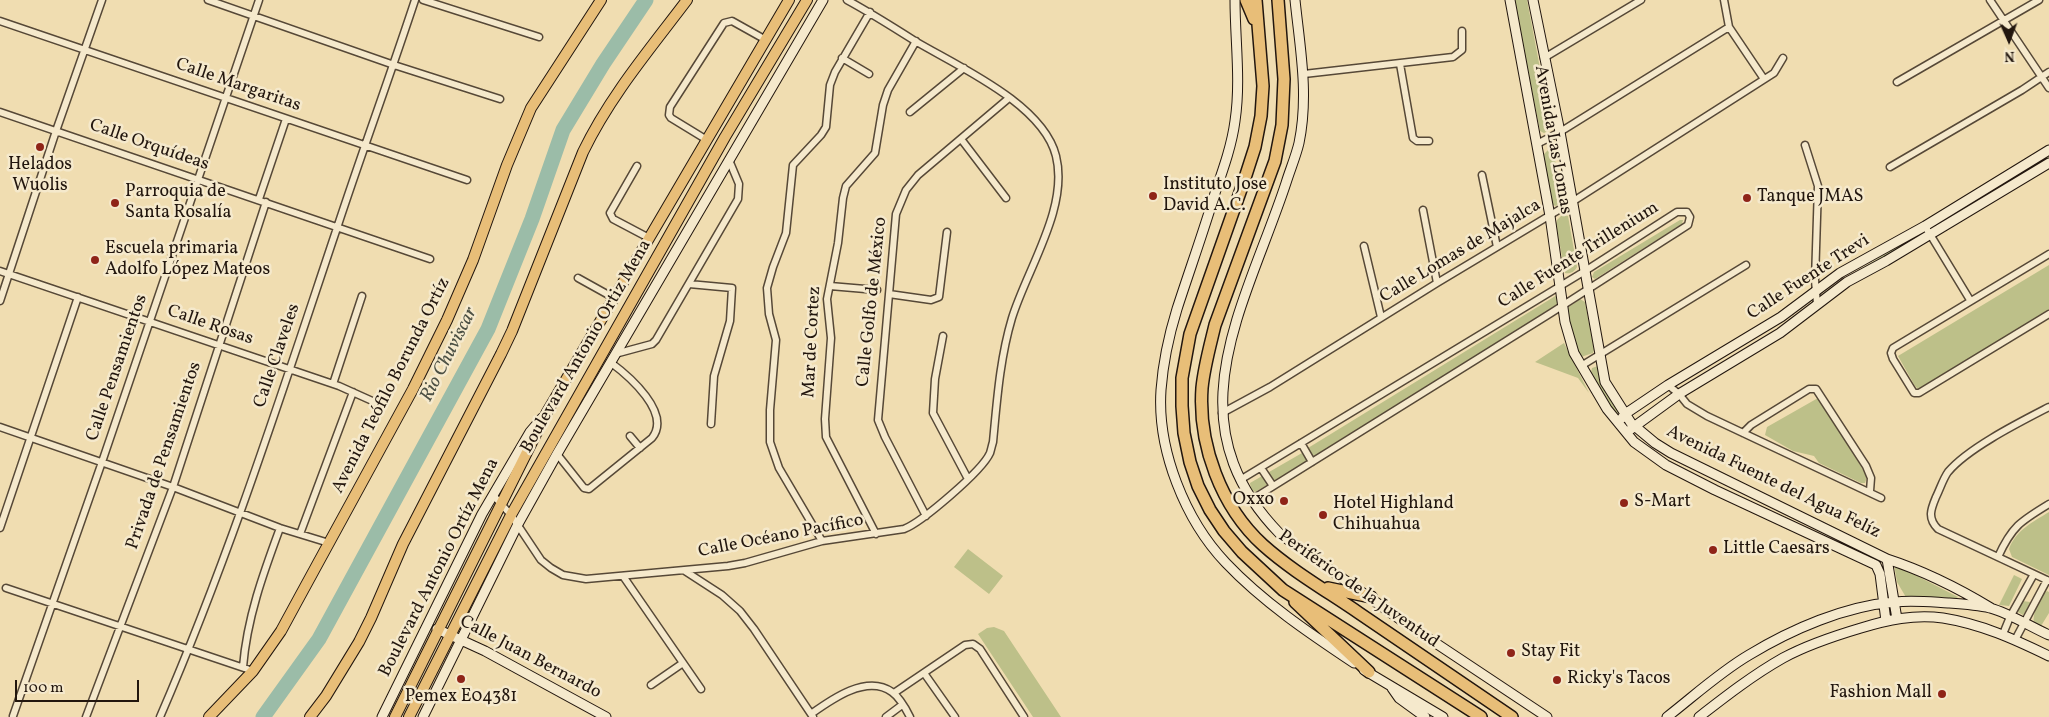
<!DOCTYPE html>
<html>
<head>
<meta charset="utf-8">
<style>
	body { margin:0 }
	#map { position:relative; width:2049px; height:717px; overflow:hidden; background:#f0ddb1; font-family:Vollkorn,serif }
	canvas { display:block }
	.north { position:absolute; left:1984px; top:15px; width:50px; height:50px; -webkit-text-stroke:4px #f5e9cc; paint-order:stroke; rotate:178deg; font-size:14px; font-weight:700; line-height:20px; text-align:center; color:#22160e }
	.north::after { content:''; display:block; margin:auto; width:18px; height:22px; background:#22160e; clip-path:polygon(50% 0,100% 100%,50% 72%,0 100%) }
	.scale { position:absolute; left:15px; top:680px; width:124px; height:22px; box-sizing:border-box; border:2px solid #22160e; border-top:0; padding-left:6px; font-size:15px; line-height:18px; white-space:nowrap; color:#22160e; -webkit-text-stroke:4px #f5e9cc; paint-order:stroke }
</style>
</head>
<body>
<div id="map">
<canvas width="2049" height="717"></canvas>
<div class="north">N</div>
<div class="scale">100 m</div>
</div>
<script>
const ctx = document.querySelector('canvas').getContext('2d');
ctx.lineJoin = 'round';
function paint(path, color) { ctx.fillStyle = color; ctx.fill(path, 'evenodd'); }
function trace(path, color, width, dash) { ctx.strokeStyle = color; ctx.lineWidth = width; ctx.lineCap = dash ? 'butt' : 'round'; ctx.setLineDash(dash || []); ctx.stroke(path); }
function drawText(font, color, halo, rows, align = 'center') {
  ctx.font = font + ' Vollkorn,serif'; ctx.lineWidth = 5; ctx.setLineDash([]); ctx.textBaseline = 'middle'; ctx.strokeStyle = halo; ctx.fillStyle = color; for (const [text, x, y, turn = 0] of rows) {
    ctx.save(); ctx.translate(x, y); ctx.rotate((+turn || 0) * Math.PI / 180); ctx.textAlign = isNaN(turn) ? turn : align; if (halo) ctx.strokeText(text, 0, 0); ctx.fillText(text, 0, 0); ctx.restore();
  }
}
paint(new Path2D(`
	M1514,0h13l24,126 -1,4 -6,3 -4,-2z
	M1548,150h5l10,51 -7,5 -3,-1 -1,-3 -9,-47z
	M2049,157v5l-97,55 1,-3z
	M1562,215l6,1 9,51c-3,5 -6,7 -12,6l-9,-49 1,-4z
	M1680,220h3l-1,4 -87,55 -3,-2 2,-5z
	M1915,235l7,1 -96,59 -1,-2 3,-3z
	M2049,265v46l-119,73 -12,5 -3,-3 -17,-30z
	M1557,295l2,1v9l-244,151 -4,-2 -3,-6z
	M1580,299l5,3 9,48 -1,3 -12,4h-2l-13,-48z
	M1564,343l25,50 -11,-15 -43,-16z
	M1598,366l24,48 -2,1 -6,-3 -21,-34 -2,-6 1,-4z
	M1818,398l6,4 43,75 -2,6h-4l-42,-20 -5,-7 -21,-5 -28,-16 2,-8z
	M1302,453l4,3 1,5 -52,31 -4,-3 -1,-6z
	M2049,512v63l-37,-18 -3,-8c7,-19 24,-27 40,-37z
	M968,549l35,27 -14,18 -35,-27z
	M1894,564l64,33 -3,2 -14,-2 -34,2 -10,-17z
	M2014,575l8,4 -13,27 -10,-1z
	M2047,591l2,1v21l-8,13 -7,-3c-2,-9 6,-27 13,-32z
	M2023,601l7,1 1,2 -8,11 -7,-4z
	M994,627l10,4 57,86h-28l-55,-83 9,-6z`), '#bdc089');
trace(new Path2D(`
	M263,717l56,-78 169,-310 44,-110 31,-89 40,-66 43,-64`), '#9bbca8', 15);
const street = new Path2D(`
	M208,0l186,65 106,34
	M423,0l116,37
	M1724,0l5,27 35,52
	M1990,0l59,88
	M0,21l467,159
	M842,58l27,16
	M1544,58l97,-58
	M1400,64l13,74 4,3h12
	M1304,74l149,-17 9,-7v-19
	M1897,82l142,-82
	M0,112l430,147
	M910,112l54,-44
	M961,139l45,59
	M707,140l-36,-22 -2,-3 1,-8 54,-84 8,-2 34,19
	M1537,144l23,-12 169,-105
	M1805,145l13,41 -3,94 2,24
	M637,166l-27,47 3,6 36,19
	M1890,167l132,-77 27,-18
	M1482,175l15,72
	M259,199l27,-80
	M1423,210l14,73
	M1925,226l45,74
	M1364,246l17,71
	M2049,254l-156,94 -2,5 2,6 21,34h5l130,-79
	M0,271l339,115 40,18
	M578,278l36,20
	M689,284l43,4 -2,33 -16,55 -3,48
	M830,286l47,4
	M889,294l42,6 8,-3 8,-65
	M0,301l56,-170 46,-131
	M943,336l-8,43 -2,34 35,66
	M615,354l37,-10 4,-4 82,-141 1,-15 -10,-24
	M1581,366l165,-101
	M333,384l29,-88
	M1668,385l11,9 8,10 20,12 174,82
	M2049,407c-29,15 -81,41 -101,65 -5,7 -8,17 -12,25 -5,12 -9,21 2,32l111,52
	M1222,413l48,-26 167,-104 135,-81 202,-129 9,-15
	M0,427l173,60 107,41 49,15
	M1743,433l8,-8 58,-36h7l50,77 5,12 -1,13
	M630,436l10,12
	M1301,443l11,19
	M557,454l27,34 5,1 63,-51c20,-25 -23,-62 -42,-76
	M1261,468l12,18
	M1240,480l345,-209 92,-59h10l3,5 -2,8 -137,88 -300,187
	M493,495l18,20 30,45 10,8 12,7 23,4 142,-13 17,-3 77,-22 82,-12c18,-7 78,-58 86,-76 1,-3 2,-8 3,-11 4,-42 7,-84 19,-124 15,-49 57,-110 44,-162 -13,-52 -97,-89 -141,-115 -22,-14 -44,-28 -68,-41
	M926,516l-41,-79 -7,-17 18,-206 10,-24 12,-15 91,-77
	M0,528l78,-231
	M300,534l53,-142
	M876,534l-50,-97 -1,-18 6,-81 -4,-39 11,-56 5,-45 3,-12 29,-33 8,-48 5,-15 28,-49
	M822,541l-43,-73 -9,-26v-32l6,-70 -7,-26 -2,-26 6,-21 13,-34 7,-68 28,-30 5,-8 4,-42 5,-13 35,-60
	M1998,557c14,-31 23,-36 51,-53
	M685,571l37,24 18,16 14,18 59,88
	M623,576l78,113
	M6,588l247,83
	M2003,634l7,-17 24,-43
	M2015,640l32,-60
	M243,667c4,-49 20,-93 37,-139
	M924,673l31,44
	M651,685l32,-22
	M894,693l71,-48 8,-1 7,5 44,68
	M811,714c21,-15 56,-40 81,-22 7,5 14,17 18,25
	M13,716l89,-254 157,-462
	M86,717l87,-230 93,-285
	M160,717c69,-159 122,-325 177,-489 25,-76 53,-152 78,-228
	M886,717l16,-12`);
const secondary = new Path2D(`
	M1235,0c0,40 6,81 0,121 -3,23 -11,46 -19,69 -12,40 -26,79 -39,119 -8,26 -14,54 -16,81 -4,60 24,130 65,173 37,39 83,70 128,100
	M1295,0c5,48 14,95 4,143 -3,13 -9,27 -13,40 -41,124 -116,238 -6,351l121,86 146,97
	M1510,0l40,216 15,106 9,31 33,56 27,33 32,23 49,25 161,75 4,9 6,47
	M1533,0l27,132 45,250 26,41 24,20 16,10 216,106c37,12 71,29 104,49
	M1622,418l3,-4 43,-29 113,-68 59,-44 85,-47 124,-76
	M1631,429l48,-35 101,-61 67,-51 39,-21 163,-98
	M1887,559l10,60
	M437,629l48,22 121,66
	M1364,670l79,47
	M1392,688l7,10 26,19
	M382,717l100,-203 48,-82 12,-14
	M423,717l95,-193 39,-70 266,-454
	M1667,717c27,-21 53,-45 82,-62 43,-26 96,-49 146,-53 18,-2 36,0 53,1 14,1 29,2 42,5 19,5 41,19 59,27
	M1699,717c27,-21 54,-42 84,-59 24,-13 51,-22 78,-30 26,-8 53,-14 82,-10 38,6 71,21 106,38`);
const primary = new Path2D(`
	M209,717l44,-46 28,-40 19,-35 113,-207 34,-69 26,-60 34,-95 24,-57 70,-108
	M310,717l16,-21 33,-54 12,-24 32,-74 98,-190 11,-23 71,-179c27,-56 67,-103 104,-152
	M395,717l152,-305 242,-412
	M409,717l102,-202 214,-378 82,-137`);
const highway = new Path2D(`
	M1246,0l8,19
	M1256,0l7,86 -2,30 -6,31 -11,34 -54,153 -8,44v28l2,27 6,29 8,24 12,24 14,21 18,21 41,38 198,127
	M1278,0l6,79 -2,46 -7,36 -60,164c-5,21 -11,42 -13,63 -4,56 19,119 61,157 29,26 64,46 96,68 51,35 102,69 153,104
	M1328,588l43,9
	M1295,602l74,70`);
trace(street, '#564837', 9);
trace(secondary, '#22160e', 11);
trace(primary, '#22160e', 12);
trace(highway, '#22160e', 14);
trace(street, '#f5e9cc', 6);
trace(secondary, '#f5e9cc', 9);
trace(primary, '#e8be78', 10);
trace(highway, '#e8be78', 11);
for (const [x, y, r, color] of [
	[40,147,5,"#8f2418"],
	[1153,196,5,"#8f2418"],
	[1747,198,5,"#8f2418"],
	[115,203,5,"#8f2418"],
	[95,260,5,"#8f2418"],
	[1284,501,5,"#8f2418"],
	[1624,503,5,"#8f2418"],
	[1323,515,5,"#8f2418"],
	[1713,550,5,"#8f2418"],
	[1511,653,5,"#8f2418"],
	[461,679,5,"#8f2418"],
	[1557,680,5,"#8f2418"],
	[1942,694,5,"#8f2418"]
]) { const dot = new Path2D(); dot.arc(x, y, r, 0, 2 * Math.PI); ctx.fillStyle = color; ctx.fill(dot); trace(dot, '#f5e9cc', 2); }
drawText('18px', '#22160e', '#f5e9cc', [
	["Calle Margaritas",238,86,19],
	["Avenida Las Lomas",1552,140,80],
	["Calle Orquídeas",149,146,19],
	["Calle Lomas de Majalca",1461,252,-31],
	["Calle Fuente Trillenium",1579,256,-32],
	["Calle Fuente Trevi",1809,278,-33],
	["Calle Golfo de México",873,302,-84],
	["Calle Rosas",210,326,19],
	["Mar de Cortez",813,342,-87],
	["Boulevard Antonio Ortiz Mena",587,347,-60],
	["Calle Claveles",278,356,-71],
	["Calle Pensamientos",118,368,-71],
	["Avenida Teófilo Borunda Ortíz",392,386,-63],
	["Privada de Pensamientos",165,456,-71],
	["Avenida Fuente del Agua Felíz",1773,483,26],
	["Calle Océano Pacífico",781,537,-11],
	["Boulevard Antonio Ortíz Mena",440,568,-63],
	["Periférico de la Juventud",1358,590,35],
	["Calle Juan Bernardo",530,658,28]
]);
drawText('18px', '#22160e', '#f5e9cc', [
	["Helados",40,166,"center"],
	["Wuolis",40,187,"center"],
	["Instituto Jose",1163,186],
	["David A.C.",1163,207],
	["Parroquia de",125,193],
	["Santa Rosalía",125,214],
	["Tanque JMAS",1757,198],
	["Escuela primaria",105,250],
	["Adolfo López Mateos",105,271],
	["Oxxo",1274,501,"right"],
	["S-Mart",1634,503],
	["Hotel Highland",1333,505],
	["Chihuahua",1333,526],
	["Little Caesars",1723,550],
	["Stay Fit",1521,653],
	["Ricky's Tacos",1567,680],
	["Fashion Mall",1932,694,"right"],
	["Pemex E04381",461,698,"center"]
], 'left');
drawText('italic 19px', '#4c5044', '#f5e9cc', [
	["Rio Chuviscar",450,355,-63]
]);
</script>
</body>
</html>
